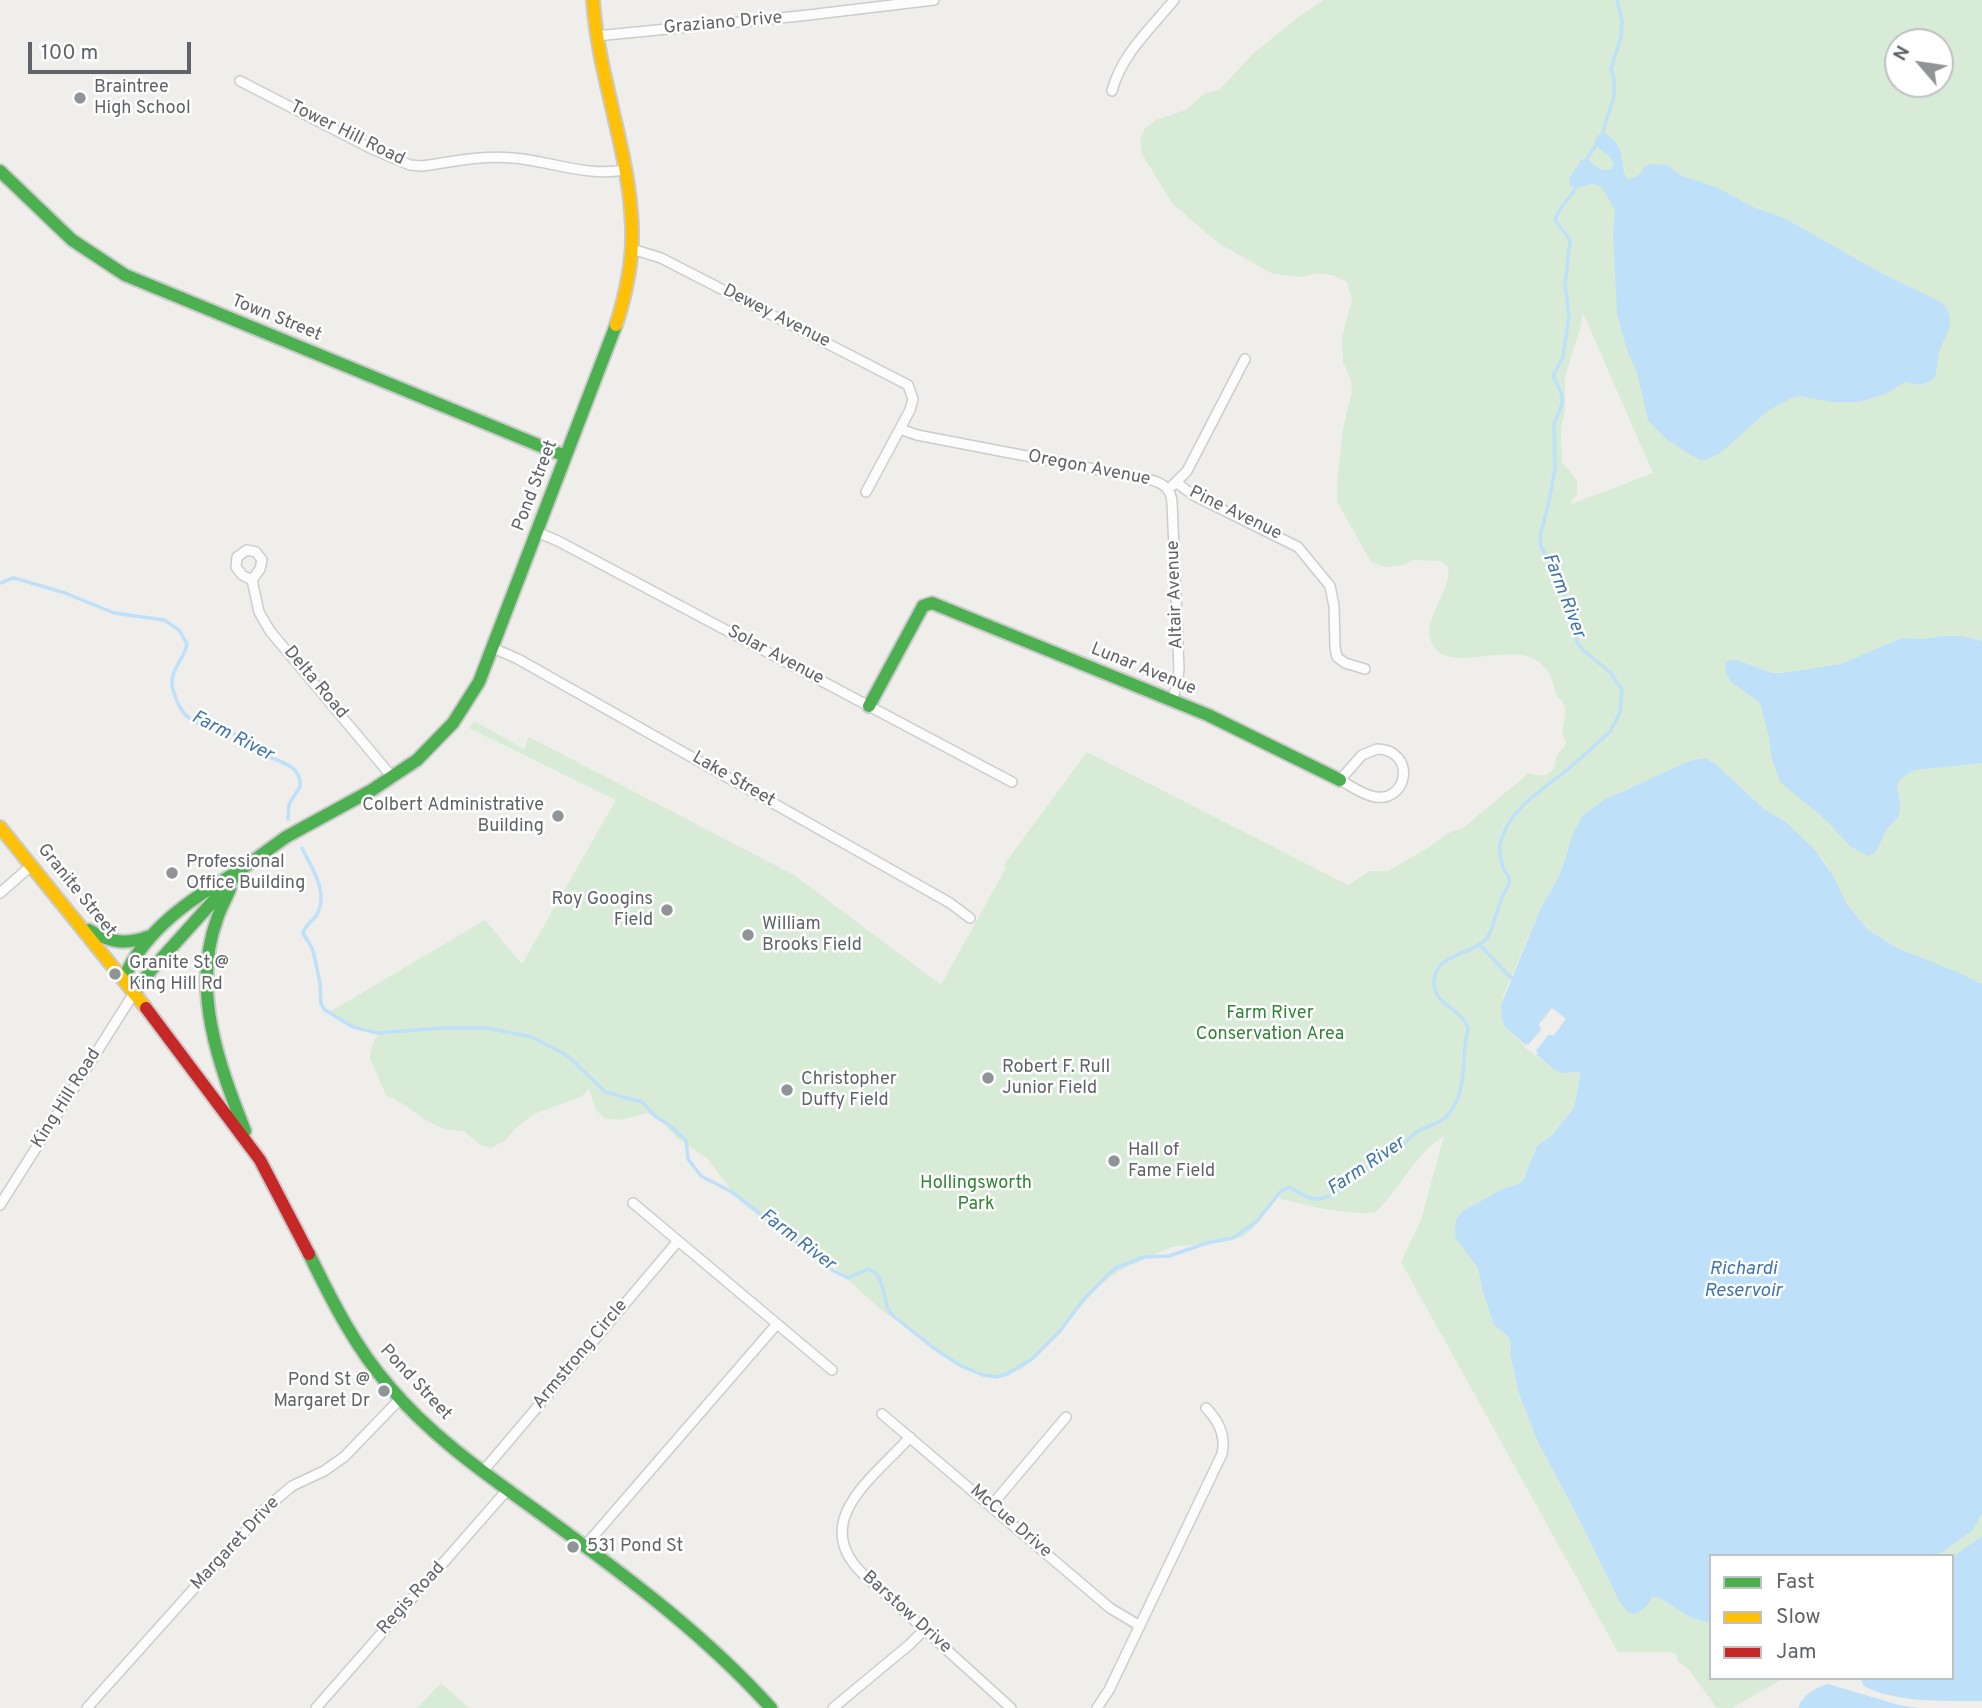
<!DOCTYPE html>
<html>
<head>
<meta charset="utf-8">
<style>
	body { margin:0 }
	#map { position:relative; width:1982px; height:1708px; overflow:hidden; background:#efeeea; font-family:Overpass,sans-serif }
	canvas { display:block }
	.legend { position:absolute; left:1709px; top:1554px; width:245px; height:126px; box-sizing:border-box; background:#fff; border:2px solid #bfc1c3; margin:0; padding:9px 12px; list-style:none; font-size:21px; color:#5f6368 }
	.legend li { display:flex; align-items:center; gap:14px; height:35px }
	.legend b { width:35px; border:2px solid #bfc1c3 }
	.north { position:absolute; left:1884px; top:28px; width:70px; height:70px; box-sizing:border-box; background:#fff; border:2px solid #bfc1c3; border-radius:50%; rotate:299deg; font-size:19px; font-weight:700; line-height:28px; text-align:center; color:#5f6368 }
	.north::after { content:''; display:block; margin:auto; width:24px; height:32px; background:#919496; clip-path:polygon(50% 0,100% 100%,50% 72%,0 100%) }
	.scale { position:absolute; left:28px; top:42px; width:163px; height:32px; box-sizing:border-box; border:4px solid #5f6368; border-top:0; padding-left:9px; font-size:21px; line-height:24px; white-space:nowrap; color:#5f6368; -webkit-text-stroke:5px #fff; paint-order:stroke }
</style>
</head>
<body>
<div id="map">
<canvas width="1982" height="1708"></canvas>
<ul class="legend">
<li><b style="height:9px;background:#4caf50"></b>Fast</li>
<li><b style="height:9px;background:#ffc107"></b>Slow</li>
<li><b style="height:9px;background:#c62828"></b>Jam</li>
</ul>
<div class="north">N</div>
<div class="scale">100 m</div>
</div>
<script>
const ctx = document.querySelector('canvas').getContext('2d');
ctx.lineJoin = 'round';
function paint(path, color) { ctx.fillStyle = color; ctx.fill(path, 'evenodd'); }
function trace(path, color, width, dash) { ctx.strokeStyle = color; ctx.lineWidth = width; ctx.lineCap = dash ? 'butt' : 'round'; ctx.setLineDash(dash || []); ctx.stroke(path); }
function drawText(font, color, halo, rows, align = 'center') {
  ctx.font = font + ' Overpass,sans-serif'; ctx.lineWidth = 5; ctx.setLineDash([]); ctx.textBaseline = 'middle'; ctx.strokeStyle = halo; ctx.fillStyle = color; for (const [text, x, y, turn = 0] of rows) {
    ctx.save(); ctx.translate(x, y); ctx.rotate((+turn || 0) * Math.PI / 180); ctx.textAlign = isNaN(turn) ? turn : align; if (halo) ctx.strokeText(text, 0, 0); ctx.fillText(text, 0, 0); ctx.restore();
  }
}
paint(new Path2D(`
	M1323,0h659v984l-85,-36 -29,-18 -21,-26 -22,-42 -39,-40 -22,-13 -47,-44 -28,-4 -23,12 -36,14 -36,20 -26,41 -8,26 -20,36 -37,86 -1,24 3,7 14,14 34,28 15,4 11,-1 1,5 -6,31 -22,27 -15,11 -13,32 -5,6 -17,5 -39,22 9,48 6,9 4,21 11,35 16,13 2,7 -1,9 9,41 19,48 44,83 37,76 17,13 10,-7 7,-10h5l33,21 20,5v55h73l-52,30h-15l-28,-38 -11,-9 -1,-5 -5,-4h-54l-217,-390 20,-42 23,-84c-29,18 -44,53 -68,76 -32,4 -64,-6 -95,-13l-5,-5 -24,35 -10,8 -22,5 -49,5 -49,22 -23,16 -38,45 -38,38 -18,8 -22,-1 -18,-8 -86,-59 -44,-40 -42,-28 -32,-28 -24,-14 -30,-40 -30,-20 -18,-20 -12,-5 -27,7 -16,-2 -8,-8 -7,-21 -8,8 -47,17 -18,14 -10,12 -15,8 -11,-3 -16,-14c-35,1 -49,-24 -78,-36l-16,-37 3,-16 6,-8 -37,-12 -14,-9 157,-93 37,44 94,-164 -147,-72 5,-7 50,28 5,-12 265,138 147,110 65,-117 -3,-2 84,-114 261,133 22,-14h18l41,-24 17,-13 17,-6 66,-55c9,3 19,5 25,-5 2,-4 1,-8 3,-12 3,-6 7,-7 9,-14 -10,-20 10,-31 -10,-47 -13,-83 -110,-4 -126,-57 -6,-21 22,-47 18,-72l-8,-5 -27,-1 -8,5 -19,2 -15,-5 -34,-60v-20l6,-53 9,-37 -1,-12 -8,-18 -1,-24 10,-39 -5,-17 -14,-7 -16,-2 -14,4 -30,-3 -55,-31 -46,-40 -30,-49 -2,-14 5,-12 11,-8 30,-10 19,-17 14,-3 35,-37 43,-35zM1898,42h42v42h-42zM1583,313l70,160 -84,32 8,-11v-14l-15,-18 -1,-33 4,-18v-34l15,-48z
	M1982,1513v23l-30,21 -15,-1 36,-27z
	M441,1683l28,25h-52z`), '#d8ebd6');
paint(new Path2D(`
	M1604,133c25,12 13,33 24,47l11,-5 5,-8 7,-3 16,1 15,11 34,11 37,20 31,11 99,56 56,27c24,19 3,35 -1,56 -1,8 -1,14 -4,22l-13,6 -16,-3 -17,11 -29,9h-28l-30,-6 -9,2 -23,12 -49,43 -14,7h-6l-14,-8 -20,-13 -18,-19 -11,-48 -10,-22 -10,-36 -4,-81 2,-23 -14,-24 -9,-2 -16,4 -6,-3 -1,-6 12,-19 6,-2c8,7 12,15 24,11l3,-5c-4,-11 -15,-12 -20,-22l4,-7z
	M1943,636h18l21,5v122l-67,7c-29,14 -13,19 -15,41 -1,8 -9,12 -13,18 -5,8 -7,19 -14,25 -2,1 -4,1 -5,2l-18,-10 -24,-26 -46,-38 -8,-23 -4,-26 -8,-30 -30,-22 -5,-12 1,-6 4,-3h7l35,13h11l58,-9 61,-26 22,1z
	M1705,758l12,7 47,44 22,13 29,28 17,24 15,30 21,26 29,18 58,23 27,13v529l-9,17 -36,26h-226v67l-20,-5 -33,-21h-5l-7,10 -10,7 -7,-1 -10,-12 -37,-76 -44,-83 -19,-48 -9,-41 1,-9 -2,-7 -16,-13 -11,-35 -4,-21 -23,-31 1,-18 7,-8 39,-22 17,-5 5,-6 13,-32 15,-11 22,-27 6,-31 -1,-5 -18,1 -8,-4 -48,-42 -3,-7 -1,-15 39,-95 20,-36 13,-40 10,-19 21,-15 85,-39z
	M1982,1536v165c-35,0 -87,2 -118,-15l-4,-8h92v-121z
	M1828,1684l71,21 19,3h-120c5,-14 17,-20 30,-24z`), '#bfe0f9');
paint(new Path2D(`
	M1552,1008l14,11 -12,16h-6l-12,16 2,2 -3,2 -11,-8 2,-3 2,1 13,-15 -2,-6z`), '#efeeea');
trace(new Path2D(`
	M1602,135l12,-39v-17l-3,-10 10,-32 1,-16 -5,-21
	M1585,162l13,-20
	M0,583l13,-5 5,1 47,14 49,20 50,7 15,10 8,14c-2,14 -16,25 -15,40 0,5 3,10 4,15 13,32 32,23 57,34 9,4 13,12 21,17 14,10 49,11 46,37l-11,17 -1,15
	M302,848c10,21 28,45 14,68 -5,7 -11,9 -13,17l9,15 3,11 5,24 1,21 4,6 28,17 24,6 63,-5h48l44,9 36,19 37,36 37,10 13,14 14,9 17,15 2,19 13,17 31,16 100,78 16,8 20,-9c19,6 13,31 23,45l40,32 30,20 22,9 13,2 11,-3 25,-15 28,-28 23,-31 32,-32 29,-11 25,-1 38,-13 26,-5 24,-17 24,-30 8,-4c8,4 20,13 29,12 15,-1 29,-18 40,-26 12,-9 27,-12 38,-21 8,-7 14,-17 24,-22 12,-6 23,-7 31,-19 17,-24 10,-56 17,-83 -6,-19 -34,-23 -34,-45 0,-31 39,-27 53,-45 7,-10 11,-34 17,-45 3,-5 6,-8 5,-15 0,-3 -4,-5 -5,-8 -2,-4 -5,-20 -4,-26 8,-33 37,-51 62,-70 17,-14 32,-28 48,-42l10,-19 2,-23 -11,-17 -27,-22 -7,-9 -13,-49 -23,-47 -1,-10 8,-30 7,-37 -1,-45 8,-20v-9l-9,-19 10,-19 3,-20 3,-21 -4,-31 5,-45 -15,-20c3,-13 17,-21 21,-34
	M1480,945l31,33`), '#bfe0f9', 3.5);
const street = new Path2D(`
	M596,36l204,-20 134,-16
	M240,81l132,68 38,16 12,1c29,-4 61,-11 91,-8 38,3 73,19 111,12
	M1112,91c9,-36 39,-63 62,-91
	M632,249l29,9 247,127 5,14 -3,11 -44,82
	M900,429l17,6 234,45c12,3 20,9 21,22l7,167 -2,16 -5,15
	M1177,483l16,12 105,52 32,39 4,20 1,41 2,10 8,6 20,6
	M1172,486l15,-15 58,-112
	M537,532l21,9 454,241
	M247,550l9,2 6,8 -2,9 -8,11 -10,-5 -6,-8 1,-10z
	M252,580l7,32 11,19 123,147
	M493,648l25,11 432,244 20,15
	M1377,749c39,1 32,53 -2,48 -12,-2 -24,-11 -35,-17l22,-25z
	M0,893l32,-28
	M633,1203l199,167
	M0,1205l134,-212
	M882,1414l228,194 30,18
	M910,1437c-33,38 -102,83 -48,136l149,135
	M484,1470l194,-229
	M991,1506l75,-89
	M584,1547l193,-223
	M87,1708l179,-200 26,-22 32,-15 20,-14 56,-58
	M316,1708l192,-219
	M833,1708l76,-63 15,-15
	M1097,1708l12,-18 113,-236c4,-18 -3,-33 -16,-46`);
const fast = new Path2D(`
	M0,171l72,69 53,35 440,181
	M869,706l54,-100 9,-3 276,112 132,65
	M230,889c-4,10 -10,20 -13,30 -26,71 2,146 28,212
	M89,930c21,13 38,15 61,6
	M124,978c21,-48 66,-79 110,-104
	M134,993l18,-24 91,-101 43,-31 86,-47 45,-30 36,-37 26,-41 137,-357
	M309,1254c23,47 46,93 80,132 45,54 107,95 163,136 78,57 154,114 219,186`);
const slow = new Path2D(`
	M593,0c5,78 37,151 39,229 1,33 -6,65 -16,96
	M0,827l146,181`);
const jam = new Path2D(`
	M146,1008l114,152 49,94`);
trace(street, '#cbcccc', 12);
trace(fast, '#cacacb', 16);
trace(slow, '#cacacb', 16);
trace(jam, '#cacacb', 16);
trace(street, '#fdfcfc', 9);
trace(fast, '#4caf50', 12);
trace(slow, '#ffc107', 12);
trace(jam, '#c62828', 12);
for (const [x, y, r, color] of [
	[80,98,7,"#919496"],
	[558,816,7,"#919496"],
	[172,873,7,"#919496"],
	[667,910,7,"#919496"],
	[748,935,7,"#919496"],
	[115,974,7,"#919496"],
	[988,1078,7,"#919496"],
	[787,1090,7,"#919496"],
	[1114,1161,7,"#919496"],
	[384,1391,7,"#919496"],
	[573,1547,7,"#919496"]
]) { const dot = new Path2D(); dot.arc(x, y, r, 0, 2 * Math.PI); ctx.fillStyle = color; ctx.fill(dot); trace(dot, '#fff', 2.5); }
drawText('18px', '#5f6368', '#fff', [
	["Graziano Drive",723,24,-5],
	["Tower Hill Road",347,134,26],
	["Dewey Avenue",776,317,27],
	["Town Street",276,319,22],
	["Oregon Avenue",1089,469,11],
	["Pond Street",536,486,-69],
	["Pine Avenue",1235,514,26],
	["Altair Avenue",1176,595,-92],
	["Solar Avenue",775,656,28],
	["Lunar Avenue",1143,670,22],
	["Delta Road",315,683,50],
	["Lake Street",733,780,30],
	["Granite Street",76,891,51],
	["King Hill Road",67,1099,-58],
	["Armstrong Circle",581,1355,-50],
	["Pond Street",415,1383,47],
	["McCue Drive",1010,1522,41],
	["Margaret Drive",236,1544,-47],
	["Regis Road",412,1599,-48],
	["Barstow Drive",906,1613,42]
]);
drawText('18px', '#5f6368', '#fff', [
	["Braintree",94,88],
	["High School",94,109],
	["Colbert Administrative",544,806,"right"],
	["Building",544,827,"right"],
	["Professional",186,863],
	["Office Building",186,884],
	["Roy Googins",653,900,"right"],
	["Field",653,921,"right"],
	["William",762,925],
	["Brooks Field",762,946],
	["Granite St @",129,964],
	["King Hill Rd",129,985],
	["Robert F. Rull",1002,1068],
	["Junior Field",1002,1089],
	["Christopher",801,1080],
	["Duffy Field",801,1101],
	["Hall of",1128,1151],
	["Fame Field",1128,1172],
	["Pond St @",370,1381,"right"],
	["Margaret Dr",370,1402,"right"],
	["531 Pond St",587,1547]
], 'left');
drawText('18px', '#348238', '#fff', [
	["Farm River",1270,1014],
	["Conservation Area",1270,1035],
	["Hollingsworth",976,1184],
	["Park",976,1205]
]);
drawText('italic 19px', '#4174aa', '#fff', [
	["Farm River",1563,596,69],
	["Farm River",232,737,27],
	["Farm River",1367,1167,-34],
	["Farm River",797,1241,37],
	["Richardi",1743,1270],
	["Reservoir",1743,1292]
]);
</script>
</body>
</html>
